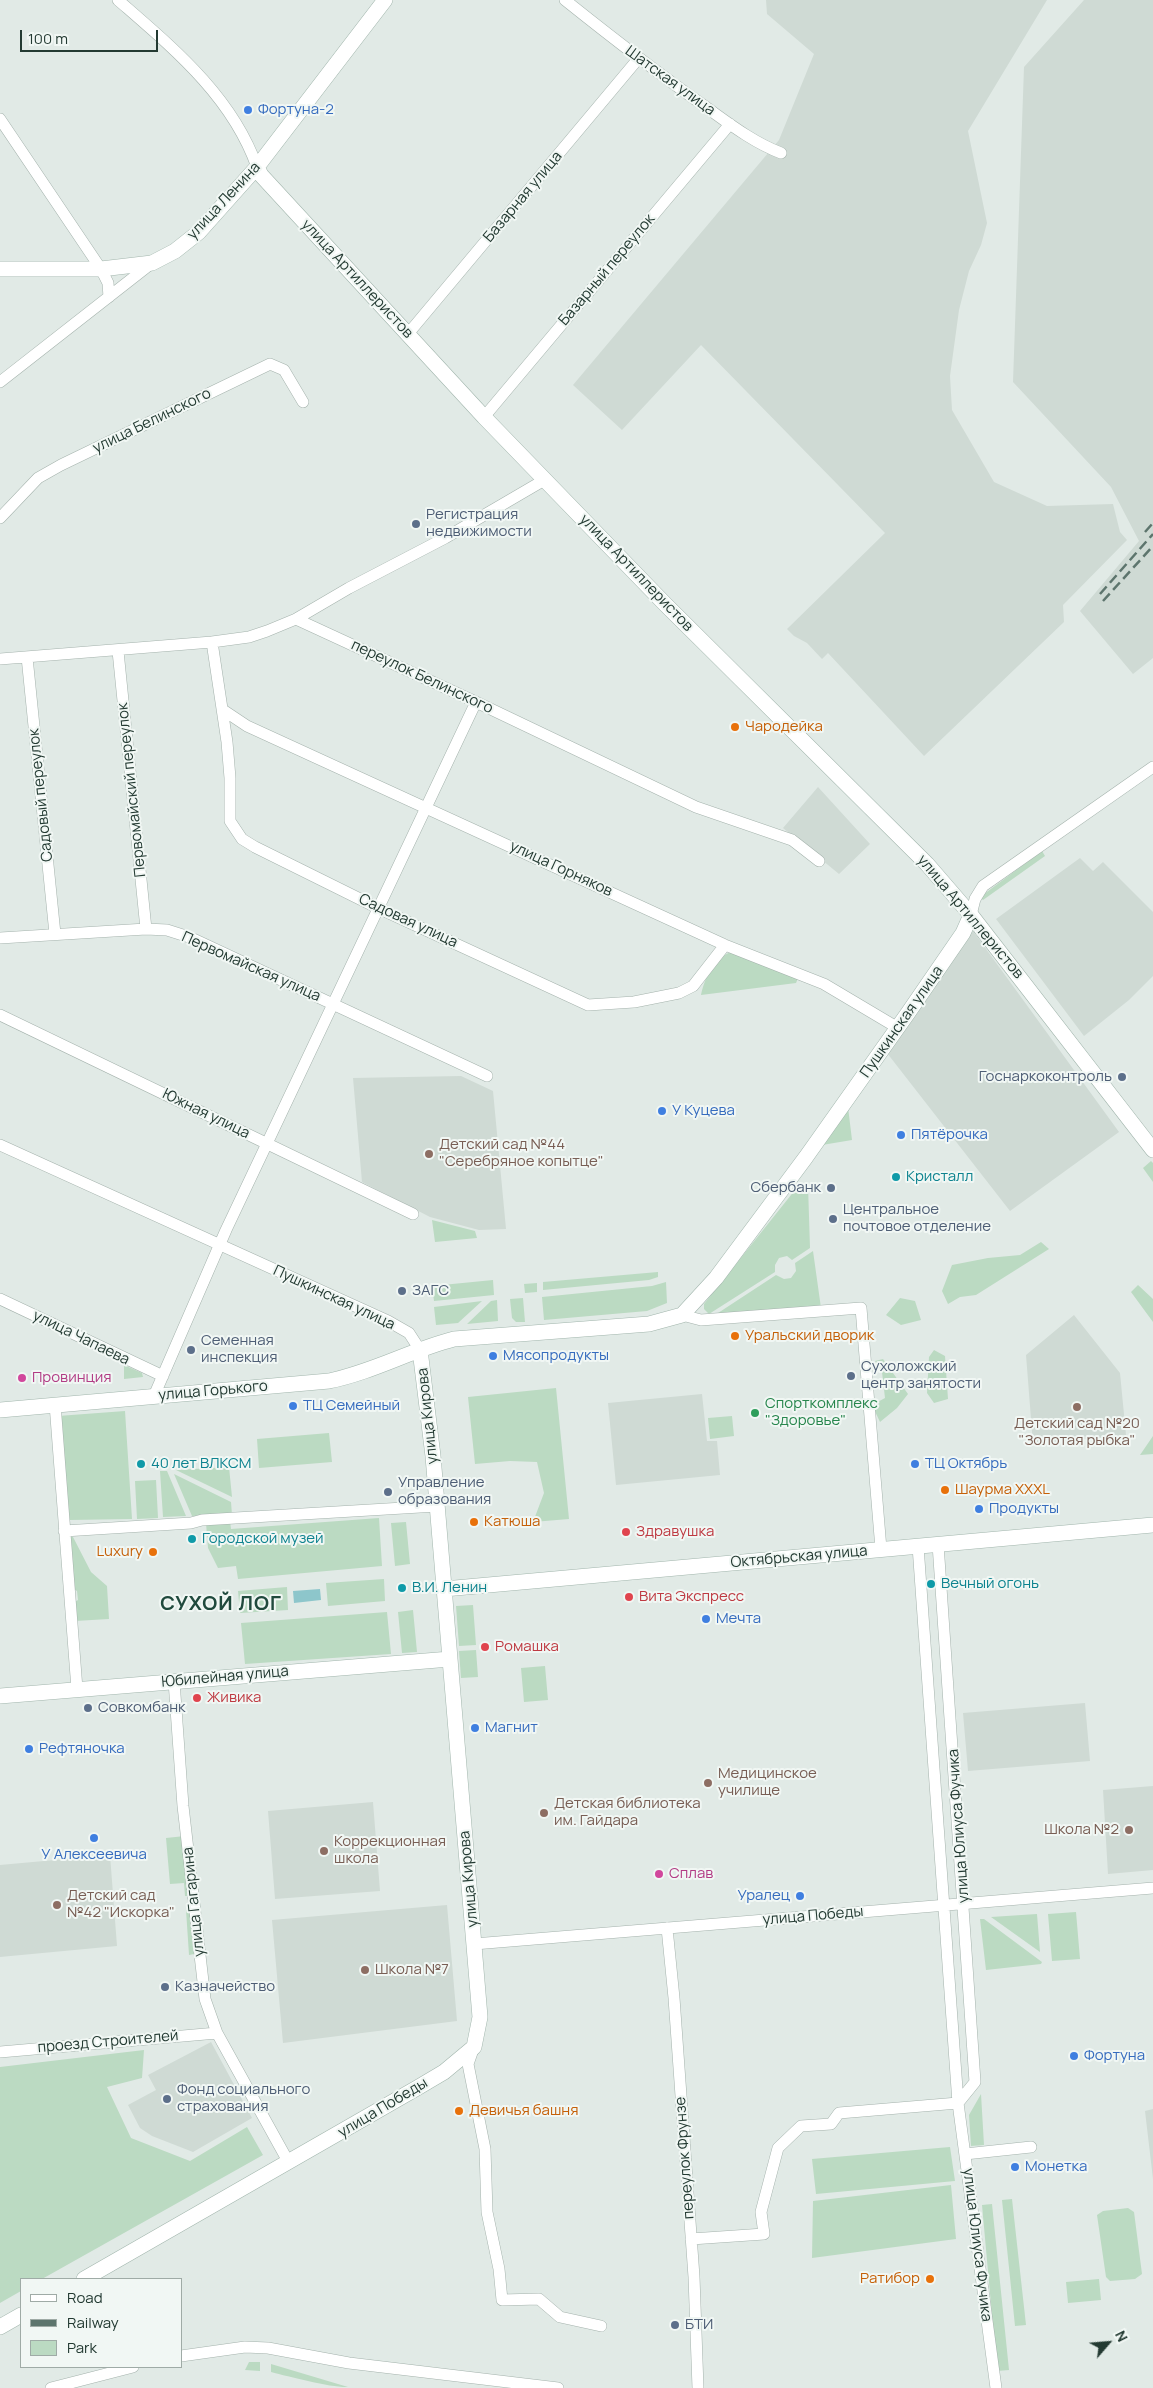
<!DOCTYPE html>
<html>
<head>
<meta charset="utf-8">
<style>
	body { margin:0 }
	#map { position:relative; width:1153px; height:2388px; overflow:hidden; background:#e1eae6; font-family:Manrope,sans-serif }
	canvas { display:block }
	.legend { position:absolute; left:20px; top:2278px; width:162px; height:90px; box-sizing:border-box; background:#f1f7f4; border:1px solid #9faba6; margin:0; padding:6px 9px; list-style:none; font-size:15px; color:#233a32 }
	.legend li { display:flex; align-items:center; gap:10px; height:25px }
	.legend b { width:25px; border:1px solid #9faba6 }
	.north { position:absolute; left:1083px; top:2318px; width:50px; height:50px; -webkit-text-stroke:4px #f1f7f4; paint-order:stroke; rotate:63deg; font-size:14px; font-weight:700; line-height:20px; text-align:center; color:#233a32 }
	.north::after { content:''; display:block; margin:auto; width:18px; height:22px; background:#233a32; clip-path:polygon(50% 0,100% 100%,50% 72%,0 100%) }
	.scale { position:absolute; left:20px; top:30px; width:138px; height:22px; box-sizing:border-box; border:2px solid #233a32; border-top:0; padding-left:6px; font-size:15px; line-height:18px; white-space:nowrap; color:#233a32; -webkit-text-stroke:4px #f1f7f4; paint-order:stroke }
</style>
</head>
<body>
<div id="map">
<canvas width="1153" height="2388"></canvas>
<ul class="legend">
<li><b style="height:6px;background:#fff"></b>Road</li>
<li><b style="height:6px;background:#5d756d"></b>Railway</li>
<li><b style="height:14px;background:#bbdac2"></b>Park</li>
</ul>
<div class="north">N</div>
<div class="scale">100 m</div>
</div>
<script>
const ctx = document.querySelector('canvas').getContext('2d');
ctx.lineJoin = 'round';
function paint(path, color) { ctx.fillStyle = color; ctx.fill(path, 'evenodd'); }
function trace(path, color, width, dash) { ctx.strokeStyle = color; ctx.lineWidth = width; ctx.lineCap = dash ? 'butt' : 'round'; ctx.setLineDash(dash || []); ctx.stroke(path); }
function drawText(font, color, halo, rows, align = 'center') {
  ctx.font = font + ' Manrope,sans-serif'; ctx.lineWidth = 4; ctx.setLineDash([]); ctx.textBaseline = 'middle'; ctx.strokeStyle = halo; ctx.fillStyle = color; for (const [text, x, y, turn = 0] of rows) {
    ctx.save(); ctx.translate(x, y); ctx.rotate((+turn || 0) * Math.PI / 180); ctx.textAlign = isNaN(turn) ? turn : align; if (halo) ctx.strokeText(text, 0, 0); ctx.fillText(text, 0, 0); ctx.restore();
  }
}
paint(new Path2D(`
	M766,0h281l-79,131 19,92 -6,22 -12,26 -10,39 -9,66 2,34 42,72 53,24 66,-2 7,28 7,8 -64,65 1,17 -140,134 -96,-103 -6,6 -15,-16 -13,-7 -7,-7 98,-96 -184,-188 -79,85 -49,-45 206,-245 35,-86 -47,-40z
	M1084,0h69v658l-20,16 -53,-63 59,-70 -28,-54 -98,-105 11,-315z
	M818,787l52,57 -31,30 -56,-46z
	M1080,858l13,13 10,-9 50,50v64l-24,24 -45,36 -88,-117z
	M973,931l146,201 -109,79 -123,-158z
	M461,1076l32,15 13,138 -27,1 -49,-13 -68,-35 -9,-104z
	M1074,1315l46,58 6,62 -93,9 -7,-89z
	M702,1394l5,47h10l3,34 -104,10 -8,-82z
	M1085,1703l5,58 -122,10 -5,-58z
	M1153,1786v84l-45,4 -5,-84z
	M373,1802l7,89 -105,8 -7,-88z
	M110,1855l7,91 -117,11v-92z
	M447,1905l10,116 -174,22 -11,-123z
	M211,2042l41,76 -59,34 -41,-16 -12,-8 -12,-23 28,-15 -8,-15z
	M1153,2109v70l-8,-68z`), '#cfdad4');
paint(new Path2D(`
	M1042,851l3,5 -62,44 -3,-3z
	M735,951l64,25 -3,7 -95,12c4,-18 14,-40 34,-44z
	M848,1107l4,33 -30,5z
	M1151,1161l2,2v19l-10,-14z
	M799,1185h9l2,63 -18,12 -5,-4 -8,2 -4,7v7l-66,42 -5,-5v-5z
	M432,1220l43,11 2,7 -42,4z
	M1041,1242l8,7 -73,46 -16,2 -12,7 -6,-13 10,-26 36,-7 32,-3z
	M813,1251l8,57 -106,7 61,-40 8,4 7,-1 5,-7 -1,-8z
	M658,1272v5l-9,3 -106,10v-8z
	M493,1280l1,15 -60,6 -2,-15z
	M666,1282l1,21 -20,8 -103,9 -2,-23 110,-11z
	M537,1283v9l-12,1 -1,-9z
	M1138,1285l15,14v23l-22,-30z
	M523,1298l2,24h-9l-4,-4 -2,-19z
	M900,1298l15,3 6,19 -20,5 -15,-10z
	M497,1300l1,21 -31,3 24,-23z
	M482,1301l-24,22 -22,2 -2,-18z
	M934,1350l11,6 3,43 -14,4 -7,-10 2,-36z
	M883,1359l25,35 -11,14 -17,14 -8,-17 13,-7 -3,-26 -7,-11z
	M124,1365l18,8 1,4 -19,2z
	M556,1388l13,131 -36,3 11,-29 -7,-31 -27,-1 -35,3 -7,-67z
	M125,1411l7,108 -63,1 -11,-104z
	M732,1416l2,20 -24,3 -2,-21z
	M329,1433l3,29 -73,6 -2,-29z
	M1153,1436v18l-13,1z
	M229,1467l3,30 -56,-27z
	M160,1471h7l19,45 -23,1z
	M174,1474l57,28 1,13 -40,1z
	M156,1480l2,38 -21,1 -2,-38z
	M379,1518l3,48 -144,13 -2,-13 -18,2 -10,-20 -2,-25 24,-2 1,8z
	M406,1522l4,42 -15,2 -4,-43z
	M67,1537h6l18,35 16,14 2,33 -34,2 -2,-18 5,-3 -1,-9 -5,-3z
	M384,1579l1,22 -57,5 -2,-23z
	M287,1587l1,23 -48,3 -2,-22z
	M473,1605l3,40 -17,1 -3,-40z
	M413,1610l4,42 -15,1 -4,-41z
	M387,1612l4,42 -146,10 -4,-41z
	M476,1650l2,27 -17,1 -2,-27z
	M545,1666l3,34 -24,2 -3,-34z
	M185,1836l5,60h-5l-1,-13 -14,1 -4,-46z
	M191,1909l3,45 -5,1 -3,-45z
	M1076,1912l4,47 -28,2 -4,-47z
	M1037,1914l3,38 -49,-35z
	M980,1919h4l58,43 -1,2 -55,6z
	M144,2050l-2,28 -35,9 24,51 59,23 57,-34 16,28 -221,124h-21v12l-21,12v-236z
	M981,2094l3,51 -13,1 -2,-31z
	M950,2147l5,34 -139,13 -4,-35z
	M951,2185l5,54 -144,19 1,-57z
	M1012,2199l14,126 -11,1 -13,-126z
	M992,2204l17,166 -12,1 -15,-166z
	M1128,2208l6,4 8,62 -7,5 -25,2 -4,-4 -9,-62 6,-4z
	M1099,2279l2,21 -33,3 -2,-21z
	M249,2362h11v9l-15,-1z
	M271,2364l77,23c-15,1 -58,-10 -77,-15z`), '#bbdac2');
paint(new Path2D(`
	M320,1589l1,11 -27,3 -1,-12z`), '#8dc6cb');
const street = new Path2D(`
	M118,0c55,48 114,96 139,167
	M565,0c45,36 90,71 138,105 24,17 49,37 78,48
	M0,119l101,150 7,14 1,14
	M407,335l231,-276
	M0,382l152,-119
	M484,417l246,-293
	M0,518l38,-40 23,-13 209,-101 14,6 19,32
	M296,619l180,83 220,105 96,33 27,21
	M212,642l15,100 3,36v43l12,18 13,8 123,61 210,97 46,-3 45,-9 14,-7 32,-41
	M118,651l28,278
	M27,657l28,277
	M0,659l212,-17 37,-5 18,-6 29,-12 53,-31 96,-50 101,-59
	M223,710l24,16 478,219 99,39 74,44
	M971,915l4,-16 8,-13 170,-119
	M0,938l146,-9 21,1 22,7 298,139
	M0,1015l413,199
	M0,1145l388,176 21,12 11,17
	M0,1299l163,77
	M682,1315l19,5 160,-12 20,241
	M154,1396l72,-166 250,-528
	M55,1404l22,285
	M64,1531l127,-8 11,-3 235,-14
	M938,1544l37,538 -17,21
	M918,1546l40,557 38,285
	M174,1681l9,125 22,193 12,34 72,130
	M667,1928l7,70 20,279 4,111
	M474,1944l679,-56
	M474,2047l-6,17 17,85 2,63 12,57 3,31 37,-1 21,18 41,9
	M0,2052l217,-19
	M965,2154l66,-7
	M691,2239l73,-5 -3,-22 17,-64 23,-22 30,-2 8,-11 119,-10
	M181,2356l64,-9 23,1 81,15 209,25
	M51,2388l82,-21`);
const secondary = new Path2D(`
	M257,167l4,8 223,242 181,187 262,260 44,51 182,235
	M0,269h101l51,-6 23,-12 24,-19 58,-65 128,-167
	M0,1410l329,-29c44,-9 82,-31 125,-42l195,-15 33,-9 34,-37 90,-121 102,-144 55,-80 8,-18
	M444,1589l709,-64
	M0,1696l450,-37
	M84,2279l333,-191 27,-16 30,-25 6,-30 -47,-561 -13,-106
	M0,2327l21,-12`);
trace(street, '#a4b2ac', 12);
trace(secondary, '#a1b5ac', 16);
trace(street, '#fff', 11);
trace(secondary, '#fff', 15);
trace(new Path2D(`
	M1145,532l8,-9
	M1100,594l53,-60
	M1103,601l50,-55`), '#5d756d', 2.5, [10, 5]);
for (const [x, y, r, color] of [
	[248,110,5,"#3f7fe0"],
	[416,524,5,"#5c6f8a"],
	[735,727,5,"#e8710a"],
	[1122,1077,5,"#5c6f8a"],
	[662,1111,5,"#3f7fe0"],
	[901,1135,5,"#3f7fe0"],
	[429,1154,5,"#8d6e63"],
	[896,1177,5,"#0f9aa8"],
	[831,1188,5,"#5c6f8a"],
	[833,1219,5,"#5c6f8a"],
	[402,1291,5,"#5c6f8a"],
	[735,1336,5,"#e8710a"],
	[191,1350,5,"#5c6f8a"],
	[493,1356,5,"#3f7fe0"],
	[851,1376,5,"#5c6f8a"],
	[22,1378,5,"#d1479c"],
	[293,1406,5,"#3f7fe0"],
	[1077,1407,5,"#8d6e63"],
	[755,1413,5,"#2e9e5b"],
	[141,1464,5,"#0f9aa8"],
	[915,1464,5,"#3f7fe0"],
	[945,1490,5,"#e8710a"],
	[388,1492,5,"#5c6f8a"],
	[979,1509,5,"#3f7fe0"],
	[474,1522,5,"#e8710a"],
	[626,1532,5,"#e0444e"],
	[192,1539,5,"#0f9aa8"],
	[153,1552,5,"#e8710a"],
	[931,1584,5,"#0f9aa8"],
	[402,1588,5,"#0f9aa8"],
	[629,1597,5,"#e0444e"],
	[706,1619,5,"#3f7fe0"],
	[485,1647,5,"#e0444e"],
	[197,1698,5,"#e0444e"],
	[88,1708,5,"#5c6f8a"],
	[475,1728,5,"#3f7fe0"],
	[29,1749,5,"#3f7fe0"],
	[708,1783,5,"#8d6e63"],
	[544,1813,5,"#8d6e63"],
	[1129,1830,5,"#8d6e63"],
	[94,1838,5,"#3f7fe0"],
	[324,1851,5,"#8d6e63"],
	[659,1874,5,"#d1479c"],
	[800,1896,5,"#3f7fe0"],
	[57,1905,5,"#8d6e63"],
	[365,1970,5,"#8d6e63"],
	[165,1987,5,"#5c6f8a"],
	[1074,2056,5,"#3f7fe0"],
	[167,2099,5,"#5c6f8a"],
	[459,2111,5,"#e8710a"],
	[1015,2167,5,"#3f7fe0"],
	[930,2279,5,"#e8710a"],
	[675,2325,5,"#5c6f8a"]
]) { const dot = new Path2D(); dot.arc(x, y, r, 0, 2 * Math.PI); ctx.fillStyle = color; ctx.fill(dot); trace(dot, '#f1f7f4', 2); }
drawText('15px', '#233a32', '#f1f7f4', [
	["Шатская улица",670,81,36],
	["Базарная улица",523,197,-50],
	["улица Ленина",224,201,-47],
	["Базарный переулок",607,270,-50],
	["улица Артиллеристов",357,279,47],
	["улица Белинского",152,421,-26],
	["улица Артиллеристов",636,573,46],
	["переулок Белинского",422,677,25],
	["Первомайский переулок",132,790,-96],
	["Садовый переулок",41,795,-96],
	["улица Горняков",561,869,25],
	["улица Артиллеристов",970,917,50],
	["Садовая улица",408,921,25],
	["Первомайская улица",251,967,24],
	["Пушкинская улица",902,1022,-55],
	["Южная улица",206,1114,26],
	["Пушкинская улица",334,1298,25],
	["улица Чапаева",81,1338,26],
	["улица Горького",213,1391,-5],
	["улица Кирова",428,1416,-96],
	["Октябрьская улица",799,1557,-5],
	["Юбилейная улица",225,1677,-5],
	["улица Юлиуса Фучика",959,1826,-94],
	["улица Кирова",469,1879,-95],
	["улица Гагарина",194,1902,-96],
	["улица Победы",813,1916,-5],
	["проезд Строителей",108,2042,-5],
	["улица Победы",383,2108,-31],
	["переулок Фрунзе",685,2158,-94],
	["улица Юлиуса Фучика",977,2245,83]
]);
drawText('15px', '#366cbe', '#f1f7f4', [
	["Фортуна-2",258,110],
	["У Куцева",672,1111],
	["Пятёрочка",911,1135],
	["Мясопродукты",503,1356],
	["ТЦ Семейный",303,1406],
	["ТЦ Октябрь",925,1464],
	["Продукты",989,1509],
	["Мечта",716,1619],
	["Магнит",485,1728],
	["Рефтяночка",39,1749],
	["У Алексеевича",94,1855,"center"],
	["Уралец",790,1896,"right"],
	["Фортуна",1084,2056],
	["Монетка",1025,2167]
], 'left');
drawText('15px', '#4e5e75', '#f1f7f4', [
	["Регистрация",426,515],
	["недвижимости",426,532],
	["Госнаркоконтроль",1112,1077,"right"],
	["Сбербанк",821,1188,"right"],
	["Центральное",843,1210],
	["почтовое отделение",843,1227],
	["ЗАГС",412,1291],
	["Семенная",201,1341],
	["инспекция",201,1358],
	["Сухоложский",861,1367],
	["центр занятости",861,1384],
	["Управление",398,1483],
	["образования",398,1500],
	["Совкомбанк",98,1708],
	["Казначейство",175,1987],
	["Фонд социального",177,2090],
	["страхования",177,2107],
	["БТИ",685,2325]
], 'left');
drawText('15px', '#c56008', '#f1f7f4', [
	["Чародейка",745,727],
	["Уральский дворик",745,1336],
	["Шаурма XXXL",955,1490],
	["Катюша",484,1522],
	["Luxury",143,1552,"right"],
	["Девичья башня",469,2111],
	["Ратибор",920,2279,"right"]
], 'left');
drawText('15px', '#785e54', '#f1f7f4', [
	["Детский сад №44",439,1145],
	["\"Серебряное копытце\"",439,1162],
	["Детский сад №20",1077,1424,"center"],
	["\"Золотая рыбка\"",1077,1441,"center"],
	["Медицинское",718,1774],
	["училище",718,1791],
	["Детская библиотека",554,1804],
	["им. Гайдара",554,1821],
	["Школа №2",1119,1830,"right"],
	["Коррекционная",334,1842],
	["школа",334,1859],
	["Детский сад",67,1896],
	["№42 \"Искорка\"",67,1913],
	["Школа №7",375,1970]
], 'left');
drawText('15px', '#0d838f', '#f1f7f4', [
	["Кристалл",906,1177],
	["40 лет ВЛКСМ",151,1464],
	["Городской музей",202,1539],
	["Вечный огонь",941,1584],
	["В.И. Ленин",412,1588]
], 'left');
drawText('15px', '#b23c85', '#f1f7f4', [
	["Провинция",32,1378],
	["Сплав",669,1874]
], 'left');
drawText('15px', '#27864d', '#f1f7f4', [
	["Спорткомплекс",765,1404],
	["\"Здоровье\"",765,1421]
], 'left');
drawText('15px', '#be3a42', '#f1f7f4', [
	["Здравушка",636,1532],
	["Вита Экспресс",639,1597],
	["Ромашка",495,1647],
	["Живика",207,1698]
], 'left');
ctx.letterSpacing = '1px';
drawText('bold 20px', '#204a3d', '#f1f7f4', [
	["СУХОЙ ЛОГ",221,1604]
]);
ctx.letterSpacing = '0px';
</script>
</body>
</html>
